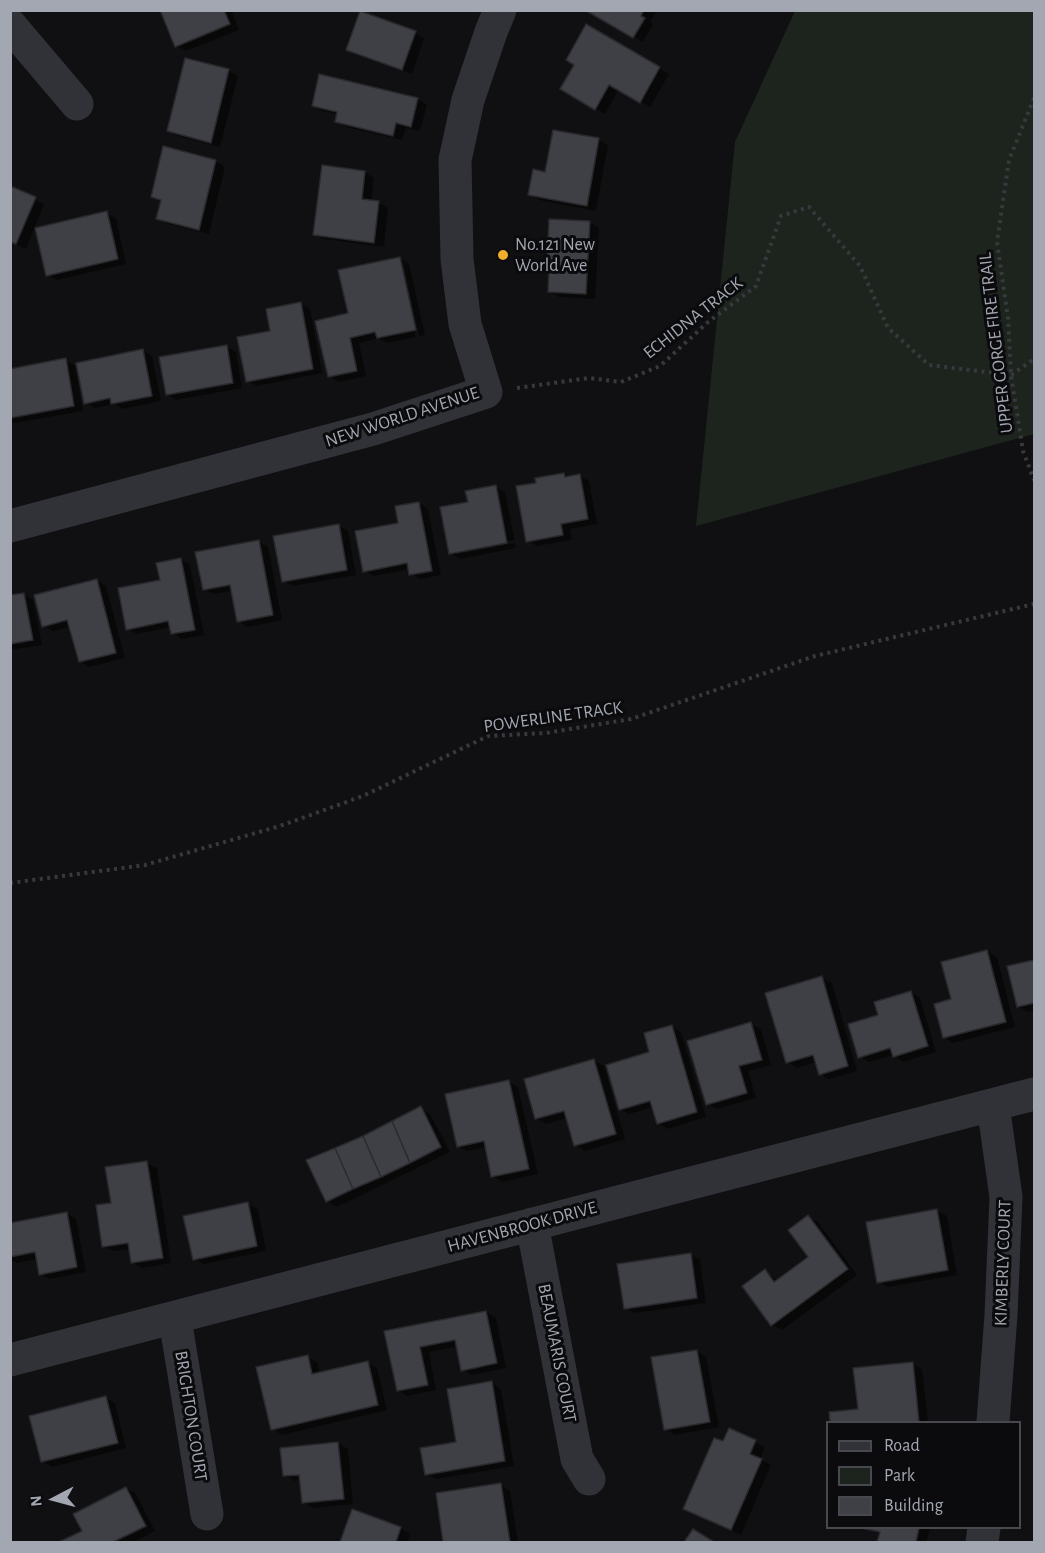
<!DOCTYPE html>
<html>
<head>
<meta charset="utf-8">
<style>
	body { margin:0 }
	#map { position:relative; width:1045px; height:1553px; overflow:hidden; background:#101012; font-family:"Alegreya Sans",sans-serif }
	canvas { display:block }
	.frame { position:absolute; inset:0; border:12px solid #a2a7b2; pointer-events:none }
	.legend { position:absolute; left:826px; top:1421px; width:195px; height:108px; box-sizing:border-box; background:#0b0b0d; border:2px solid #47494f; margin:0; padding:8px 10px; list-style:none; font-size:18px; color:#a2a7b2 }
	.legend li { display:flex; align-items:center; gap:12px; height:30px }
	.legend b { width:30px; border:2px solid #47494f }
	.north { position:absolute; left:24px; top:1469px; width:60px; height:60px; -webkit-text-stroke:4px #0b0b0d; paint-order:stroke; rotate:264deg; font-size:16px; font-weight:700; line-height:24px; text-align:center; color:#a2a7b2 }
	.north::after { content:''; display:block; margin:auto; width:21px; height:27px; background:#a2a7b2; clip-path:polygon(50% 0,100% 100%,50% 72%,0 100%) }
</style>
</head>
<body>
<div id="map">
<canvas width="1045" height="1553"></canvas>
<div class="frame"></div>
<ul class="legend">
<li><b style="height:8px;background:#313237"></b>Road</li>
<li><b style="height:16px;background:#1d241e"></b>Park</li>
<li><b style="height:16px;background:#3f4045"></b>Building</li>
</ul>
<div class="north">N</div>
</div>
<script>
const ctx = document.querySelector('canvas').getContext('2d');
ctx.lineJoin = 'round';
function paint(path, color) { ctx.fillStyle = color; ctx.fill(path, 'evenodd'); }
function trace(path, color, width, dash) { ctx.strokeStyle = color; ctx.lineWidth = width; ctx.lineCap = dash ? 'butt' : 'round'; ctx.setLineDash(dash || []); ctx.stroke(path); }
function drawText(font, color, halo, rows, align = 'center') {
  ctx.font = font + ' "Alegreya Sans",sans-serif'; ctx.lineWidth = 6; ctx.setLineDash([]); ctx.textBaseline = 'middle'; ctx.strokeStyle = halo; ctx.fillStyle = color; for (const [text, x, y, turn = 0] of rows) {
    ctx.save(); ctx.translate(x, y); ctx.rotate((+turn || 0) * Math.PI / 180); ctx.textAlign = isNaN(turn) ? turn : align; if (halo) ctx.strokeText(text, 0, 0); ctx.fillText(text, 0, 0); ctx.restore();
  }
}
paint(new Path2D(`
	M795,11h239v423l-338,92 39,-384z`), '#1d241e');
paint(new Path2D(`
	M162,10h69l8,20 -53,21 -9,-5z
	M588,10h69l-7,12 3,2 -10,18z
	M587,26l82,48 -19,33 -31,-18 -14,25 -42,-25 13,-24z
	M415,33l9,5 -12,36 -55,-19 -9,-6z
	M186,60l43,11 9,5 -18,71 -42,-11 -10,-6z
	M418,99l9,6 -7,26 -14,-3 -4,12 -56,-13 -9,-5 1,-8 -15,-3 -10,-6z
	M555,131l44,9 9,5 -12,66 -57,-11 -9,-5 17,-21z
	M216,161l9,6 -16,67 -41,-10 -10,-6 4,-16 -10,-5z
	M323,167l42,5 9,6 -3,24 8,1 9,5 -4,39 -60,-8 -9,-5z
	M10,188l34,16 -18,45 -16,-7z
	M106,213l10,5 10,46 -69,16 -9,-5z
	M589,222l10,6 -4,71 -36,-2 -10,-6z
	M399,258l10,6 16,71 -6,1 -16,-73h-3l16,74 -29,6 -8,-5 -20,5 7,33 -27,6 -10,-6 20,-61z
	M301,304l9,5 12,64 -65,13 -10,-5 25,-49z
	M226,346l10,6 6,36 -66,12 -9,-6z
	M143,351l9,5 9,45 -39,8 -7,-5 -20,4 -9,-5z
	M65,360l10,6 8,45 -68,12 -5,-2v-51z
	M563,474l6,3 11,-1 9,5 8,43 -27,5 2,11 -35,6 -9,-5 10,-57z
	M496,487l9,5 11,56 -56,11 -10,-6 19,-50zM514,540l1,3 -59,11v-3z
	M419,503l9,6 13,66 -21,4 -9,-5 -1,-5 -36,7 -10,-5 36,-47z
	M339,526l9,5 8,44 -63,11 -10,-5z
	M259,542l9,5 14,73 -34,7 -10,-6 -6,-30 -18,3 -10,-5z
	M180,559l10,6 14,70 -22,4 -9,-6 -2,-6 -34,7 -10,-5z
	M96,580l10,6 19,72 -36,9 -9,-6 -9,-34 -18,4 -9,-5z
	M24,594l9,6 9,45 -32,5v-53z
	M987,951l10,6 18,70 -62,16 -9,-6 9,-37z
	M1034,961v49l-6,2 -10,-6 -9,-38z
	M822,978l10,5 25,88 -28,8 -9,-5 -4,-12 -19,6 -10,-6z
	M911,992l9,6 16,54 -33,10 -9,-7 -25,7 -9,-5 20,-41z
	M751,1024l10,5 10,36 -23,6 8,27 -39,11 -10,-5z
	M671,1026l10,6 25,85 -38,12 -10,-6 -5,-16 -24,7 -9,-5 31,-56z
	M594,1060l10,6 21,73 -40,12 -10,-6 -8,-27 -21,6 -10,-6z
	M509,1082l9,5 20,87 -36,8 -9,-6 -6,-29 -20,4 -9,-5z
	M421,1108l9,6 20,38 -113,55 -10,-6z
	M147,1163l10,5 14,95 -29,5 -10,-6 -2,-13 -17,2 -10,-5 9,-42z
	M248,1204l10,5 8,42 -62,13 -10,-5z
	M937,1211l10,5 10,59 -69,12 -9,-5z
	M66,1213l10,6 10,53 -36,7 -10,-5 -3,-15 -20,4 -7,-4v-35z
	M808,1217l10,5 39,53 -75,55 -10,-5 -7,-54 13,10 32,-24z
	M691,1255l9,5 6,43 -71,10 -10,-5z
	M486,1312l10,6 10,50 -34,7 -9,-5 -5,-24 -29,6 7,38 -29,6 -9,-6 -12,-58z
	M697,1351l9,6 13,70 -44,8 -10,-6z
	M307,1357l10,5 3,12 47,-11 10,5 10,42 -105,25 -9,-6z
	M913,1364l9,5 6,53h-96l-1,-9 28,-3z
	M492,1383l9,6 13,77 -78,13 -10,-5 32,-30z
	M106,1398l9,5 11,45 -74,19 -10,-6z
	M730,1430l35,17 -5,12 11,6 -30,70 -56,-26 39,-66z
	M338,1443l10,6 5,55 -40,4 -10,-6 -2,-22 -7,1 -10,-6z
	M501,1485l9,6 8,51h-73l-8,-47z
	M126,1488l10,6 19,37 -22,11h-72l23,-10z
	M353,1511l48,17 9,6 -3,8h-65z
	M865,1528h65l-4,14h-47l2,-8z`), '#0007');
const building = new Path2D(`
	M160,10h64l6,14 -55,23z
	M585,10h59l-3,6 4,2 -12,20z
	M360,11l56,20 -14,39 -56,-20z
	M586,24l74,43 -20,36 -31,-18 -14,25 -35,-21 14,-24 -8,-5z
	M185,58l44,11 -18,74 -44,-12z
	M319,74l99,24 -7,29 -15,-4 -3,13 -58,-14 2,-10 -25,-6z
	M553,130l46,8 -12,68 -59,-11 5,-26 12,3z
	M163,146l53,14 -17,70 -43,-11 5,-19 -10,-3z
	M322,165l43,6 -3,28 17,2 -5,42 -61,-8z
	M10,186l26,11 -20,47 -6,-2z
	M107,211l11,48 -72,17 -11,-48z
	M549,219l41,2 -4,73 -38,-2 1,-29h-2z
	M400,257l16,73 -39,8 -2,-6 -25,6 7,33 -29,6 -13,-56 33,-8 -10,-43z
	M301,302l12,67 -67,13 -9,-45 33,-6 -4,-22z
	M227,345l6,38 -67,12 -7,-38z
	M143,349l9,47 -41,8 -1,-6 -26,6 -8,-41z
	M66,358l8,48 -64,12v-49z
	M564,473l1,4 15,-3 8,45 -27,5 2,11 -37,7 -10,-56 20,-3 -1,-5z
	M496,485l11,58 -58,11 -9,-47 28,-5 -3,-11z
	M419,502l13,69 -23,4 -2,-12 -44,9 -8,-41 43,-8 -3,-17z
	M339,524l8,46 -65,12 -9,-46z
	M259,540l14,75 -36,7 -7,-37 -27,5 -8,-38z
	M181,558l14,72 -24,4 -3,-13 -42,9 -8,-42 42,-8 -4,-17z
	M97,579l19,74 -37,9 -12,-42 -25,7 -8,-32z
	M24,593l9,47 -23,4v-49z
	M987,950l19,72 -63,16 -9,-34 17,-5 -10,-37z
	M1034,960v43l-17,4 -10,-41z
	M822,976l26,90 -29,9 -6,-20 -27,8 -21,-70z
	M911,991l17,55 -35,11 -3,-9 -32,10 -10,-34 30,-9 -4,-13z
	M751,1022l11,38 -23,6 8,27 -41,12 -19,-64z
	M672,1025l25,87 -40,12 -7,-23 -31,9 -13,-45 43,-13 -5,-19z
	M594,1059l22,75 -42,12 -10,-35 -29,8 -11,-40z
	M509,1080l20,89 -38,8 -7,-36 -27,6 -12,-53z
	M421,1106l20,41 -31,16 -18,-42z
	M392,1121l18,42 -29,14 -18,-41z
	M363,1136l18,41 -28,12 -18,-41z
	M335,1148l18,41 -27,13 -20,-42z
	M147,1161l16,97 -32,5 -3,-20 -26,4 -6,-42 15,-2 -6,-36z
	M248,1202l9,44 -64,14 -10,-44z
	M937,1209l11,61 -71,13 -11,-61z
	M67,1212l10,55 -38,8 -4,-23 -25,5v-34z
	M808,1215l40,54 -77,57 -29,-40 23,-17 9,13 34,-25 -20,-27z
	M691,1253l6,45 -73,11 -7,-45z
	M486,1311l11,52 -36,8 -6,-31 -35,7 8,38 -31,6 -13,-60z
	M697,1350l13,72 -46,8 -13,-73z
	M308,1355l4,19 56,-13 10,44 -107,25 -15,-63z
	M913,1362l6,60h-89l-1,-10 29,-3 -5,-41z
	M492,1381l13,80 -80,14 -5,-27 36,-6 -9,-53z
	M106,1396l12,47 -77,19 -12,-46z
	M729,1428l27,12 -6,14 12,5 -31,71 -48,-21 31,-71 9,3z
	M338,1442l6,57 -42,4 -3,-28 -16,1 -3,-28z
	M501,1483l9,59h-67l-7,-49z
	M126,1487l20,39 -33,16h-54l23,-11 -9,-17z
	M352,1509l49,18 -5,15h-56z
	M862,1528h57l-3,14h-39l3,-10z
	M693,1529l21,13h-30z`);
paint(building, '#3f4045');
trace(building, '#2a2a2e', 1.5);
trace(new Path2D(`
	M1034,98l-25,62 -12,82 11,76 3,57 12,76 11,29
	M517,388l72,-10 32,4 39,-16 47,-43 49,-37 25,-70 28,-9 51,59 28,62 41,37 82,10 23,-16
	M10,883l135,-18 135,-39 83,-30 125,-60 58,-3 85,-14 184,-63 219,-52`), '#38393e', 4, [3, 4.5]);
trace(new Path2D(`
	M10,25l67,79
	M10,526l363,-97 113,-37 -21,-68 -8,-65 -2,-99 13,-60 23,-68 9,-22
	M532,1224l45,235 12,20
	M175,1319l32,195
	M10,1360l1024,-266
	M993,1422l8,-107 5,-118 -13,-92
	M982,1542l2,-14`), '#313237', 33);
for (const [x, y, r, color] of [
	[503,255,6,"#efad2c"]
]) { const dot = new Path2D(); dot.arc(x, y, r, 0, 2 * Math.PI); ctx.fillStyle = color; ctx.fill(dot); trace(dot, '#0b0b0d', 2); }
drawText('18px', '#a2a7b2', '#0b0b0d', [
	["No.121 New",515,245],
	["World Ave",515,266]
], 'left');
drawText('18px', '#a2a7b2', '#0b0b0d', [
	["ECHIDNA TRACK",693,318,-38],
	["UPPER GORGE FIRE TRAIL",996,343,-97],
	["NEW WORLD AVENUE",402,417,-18],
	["POWERLINE TRACK",553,717,-8],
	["HAVENBROOK DRIVE",522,1227,-15],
	["KIMBERLY COURT",1003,1263,-88],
	["BEAUMARIS COURT",557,1353,79],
	["BRIGHTON COURT",191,1416,81]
]);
</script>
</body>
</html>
